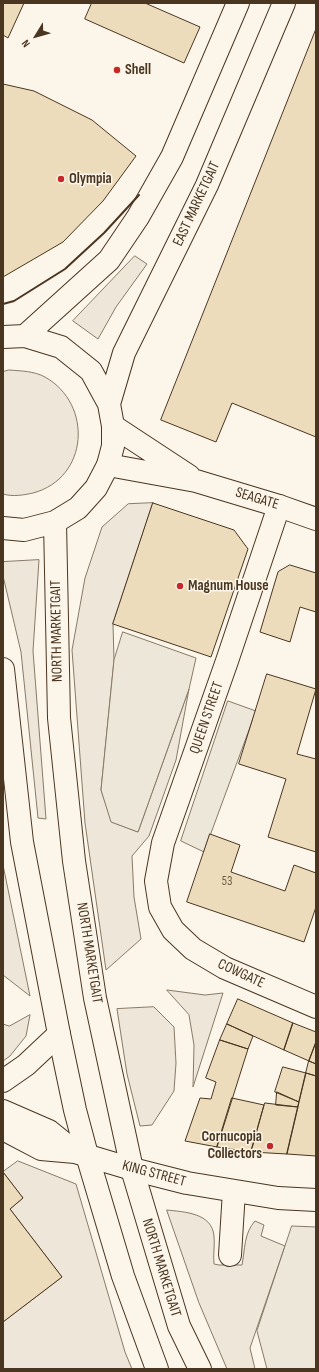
<!DOCTYPE html>
<html>
<head>
<meta charset="utf-8">
<style>
	body { margin:0 }
	#map { position:relative; width:319px; height:1372px; overflow:hidden; background:#fbf6e9; font-family:"Sofia Sans Condensed",sans-serif }
	canvas { display:block }
	.frame { position:absolute; inset:0; border:4px solid #4a3520; pointer-events:none }
	.north { position:absolute; left:16px; top:16px; width:40px; height:40px; -webkit-text-stroke:3px #fbf6e9; paint-order:stroke; rotate:233deg; font-size:11px; font-weight:700; line-height:16px; text-align:center; color:#4a3520 }
	.north::after { content:''; display:block; margin:auto; width:14px; height:18px; background:#4a3520; clip-path:polygon(50% 0,100% 100%,50% 72%,0 100%) }
</style>
</head>
<body>
<div id="map">
<canvas width="319" height="1372"></canvas>
<div class="frame"></div>
<div class="north">N</div>
</div>
<script>
const ctx = document.querySelector('canvas').getContext('2d');
ctx.lineJoin = 'round';
function paint(path, color) { ctx.fillStyle = color; ctx.fill(path, 'evenodd'); }
function trace(path, color, width, dash) { ctx.strokeStyle = color; ctx.lineWidth = width; ctx.lineCap = dash ? 'butt' : 'round'; ctx.setLineDash(dash || []); ctx.stroke(path); }
function drawText(font, color, halo, rows, align = 'center') {
  ctx.font = font + ' "Sofia Sans Condensed",sans-serif'; ctx.lineWidth = 3; ctx.setLineDash([]); ctx.textBaseline = 'middle'; ctx.strokeStyle = halo; ctx.fillStyle = color; for (const [text, x, y, turn = 0] of rows) {
    ctx.save(); ctx.translate(x, y); ctx.rotate((+turn || 0) * Math.PI / 180); ctx.textAlign = isNaN(turn) ? turn : align; if (halo) ctx.strokeText(text, 0, 0); ctx.fillText(text, 0, 0); ctx.restore();
  }
}
const green = new Path2D(`
	M135,256l12,8 -31,43 -18,32 -25,-18z
	M9,370c12,1 25,1 36,7 48,27 44,101 -12,116 -9,2 -20,4 -30,1v-122z
	M153,503l-40,121 1,36 -13,130 11,32 26,10 51,-143 -13,71 -27,76 -17,20 2,41 7,42 -35,31 -21,-147 -13,-173 13,-72 17,-51 26,-23z
	M39,560l-6,91 13,168 -8,-1 -17,-166 -18,-76v-14z
	M3,865l27,131 -27,-21z
	M167,990l38,5 18,-2 -30,94 1,-42 -5,-30z
	M154,1007l20,20 2,36 -2,28 -22,34 -12,1 -13,-52 -10,-65z
	M30,1015l-4,21 -16,20 -7,5v-37l6,2z
	M18,1161l58,23 49,168 7,17h-129v-47l59,-45 -52,-68 13,-11 -20,-26z
	M167,1210c18,2 45,3 47,26 1,9 -1,19 0,28l5,1h23c3,-16 2,-32 13,-44l9,4 -3,11 24,10 -35,102 5,21h-28l-28,-66z`);
paint(green, '#ede6d9');
trace(green, '#887966', 1);
const parking = new Path2D(`
	M123,632l73,26 -7,31 -51,143 -27,-10 -10,-32 13,-130z
	M228,701l28,10 -52,141 -23,-11z
	M292,1226l24,1v142h-49l-10,-38z`);
paint(parking, '#ede7d9');
trace(parking, '#887966', 1);
const building = new Path2D(`
	M3,3h21l-16,35 -5,-3z
	M92,3h53l55,24 -16,36 -99,-44z
	M316,29v408l-84,-34 -16,39 -55,-22z
	M3,84l31,7 58,29 44,36 -33,45 -40,41 -60,35z
	M153,503l81,27 14,19 -37,108 -98,-33z
	M290,565l26,8v39l-16,-5 -10,35 -30,-10 18,-60z
	M267,674l49,15 -19,65 19,5v93l-48,-15 18,-58 -47,-15z
	M210,834l30,11 -9,27 54,19 9,-26 22,8v34l-12,35 -117,-40z
	M238,999l55,24 -9,27 -57,-26z
	M293,1023l23,9v10l-7,19 -25,-11z
	M227,1024l26,12 -5,13 -28,-9z
	M220,1040l28,9 -31,98 -32,-6 15,-43 11,1 5,-17 -10,-4z
	M316,1042v22l-7,-3z
	M309,1061l7,3v12l-10,-3z
	M283,1067l23,6 -7,29 -24,-10z
	M306,1073l10,3v80l-29,-2z
	M277,1092l22,10 -1,5 -22,-2z
	M232,1098l32,7 -13,47 -34,-5z
	M265,1103l33,4 -11,47 -36,-2z
	M3,1172l20,26 -13,11 52,68 -59,45z`);
paint(building, '#ecdcbc');
trace(building, '#4a3520', 1);
const minor = new Path2D(`
	M279,506l-52,155 -64,182 -7,38 4,26 13,23 20,19 32,19 91,39
	M132,1169l55,14 91,15 38,2
	M230,1255l4,-64`);
const tertiary = new Path2D(`
	M113,426l76,50
	M108,465l88,16 83,25 37,13
	M3,1081l23,-16 33,-31
	M3,1111l46,20 26,21
	M3,1129l38,20 34,3 57,17`);
const primary = new Path2D(`
	M25,336l84,-76 29,-43 34,-60 66,-154
	M3,337l22,-1 36,11 30,24 18,33 4,22v20l-5,19 -12,23 -18,20 -23,14 -31,8 -21,-2
	M109,404l15,-51 83,-168 77,-182
	M55,522l4,196 15,143 21,137 37,171 47,157 21,43
	M3,669l19,173 37,192 16,76 12,45 36,121 34,93`);
trace(minor, '#4a3520', 24);
trace(tertiary, '#4a3520', 24);
trace(primary, '#4a3520', 24);
trace(minor, '#fbf6e9', 22);
trace(tertiary, '#fbf6e9', 22);
trace(primary, '#fbf6e9', 22);
trace(new Path2D(`
	M3,304l11,-3 51,-32 39,-36 35,-38`), '#4a3520', 2);
for (const [x, y, r, color] of [
	[117,70,4,"#c62828"],
	[61,179,4,"#c62828"],
	[180,586,4,"#c62828"],
	[270,1146,4,"#c62828"]
]) { const dot = new Path2D(); dot.arc(x, y, r, 0, 2 * Math.PI); ctx.fillStyle = color; ctx.fill(dot); trace(dot, '#fbf6e9', 1.5); }
drawText('13px', '#725f47', null, [
	["53",227,882]
]);
drawText('bold 15px', '#4a3520', '#fbf6e9', [
	["Shell",125,70],
	["Olympia",69,179],
	["Magnum House",188,586],
	["Cornucopia",262,1137,"right"],
	["Collectors",262,1154,"right"]
], 'left');
drawText('15px', '#4a3520', '#fbf6e9', [
	["EAST MARKETGAIT",197,204,-65],
	["SEAGATE",257,499,17],
	["NORTH MARKETGAIT",57,631,-91],
	["QUEEN STREET",207,718,-71],
	["NORTH MARKETGAIT",89,953,81],
	["COWGATE",241,974,25],
	["KING STREET",154,1174,15],
	["NORTH MARKETGAIT",161,1268,73]
]);
</script>
</body>
</html>
